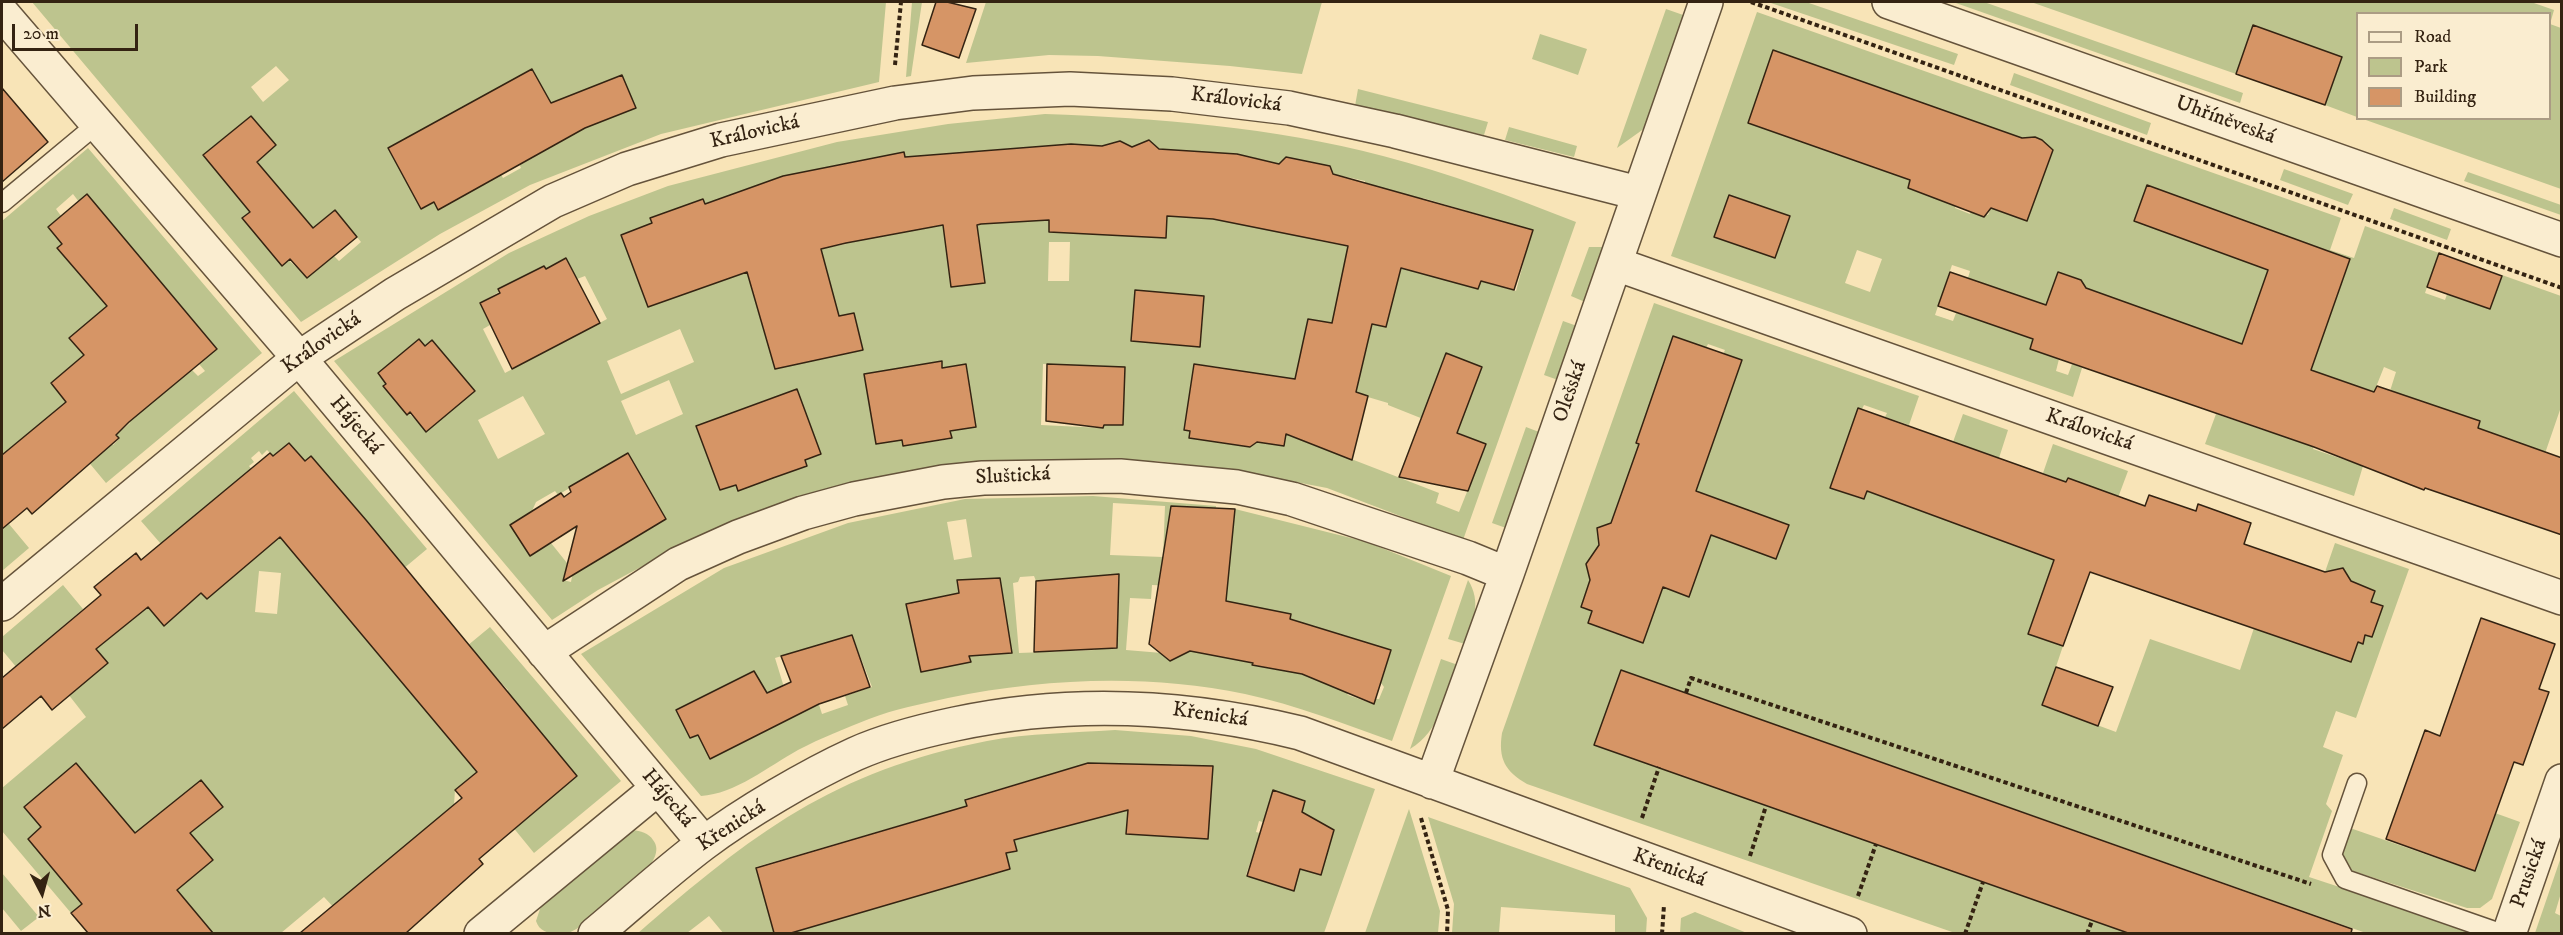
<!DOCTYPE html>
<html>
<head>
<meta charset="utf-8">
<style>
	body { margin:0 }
	#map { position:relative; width:2563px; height:935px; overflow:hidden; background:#f8e4b7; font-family:"IM FELL DW Pica",serif }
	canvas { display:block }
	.frame { position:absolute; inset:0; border:3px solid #342312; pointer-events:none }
	.legend { position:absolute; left:2356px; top:12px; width:195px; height:108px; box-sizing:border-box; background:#faedd0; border:2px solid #ab9c84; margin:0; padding:8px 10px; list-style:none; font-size:18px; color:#342312 }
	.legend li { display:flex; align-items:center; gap:12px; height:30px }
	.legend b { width:30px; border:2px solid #ab9c84 }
	.north { position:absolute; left:12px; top:863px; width:60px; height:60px; -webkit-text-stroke:4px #faedd0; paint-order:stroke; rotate:174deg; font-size:16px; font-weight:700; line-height:24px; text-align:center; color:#342312 }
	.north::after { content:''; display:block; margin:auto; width:21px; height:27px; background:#342312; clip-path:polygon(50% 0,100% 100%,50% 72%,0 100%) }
	.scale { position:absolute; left:12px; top:24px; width:126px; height:27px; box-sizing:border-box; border:3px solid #342312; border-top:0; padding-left:8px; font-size:18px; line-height:21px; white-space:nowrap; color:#342312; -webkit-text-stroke:4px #faedd0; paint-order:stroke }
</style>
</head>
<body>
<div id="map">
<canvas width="2563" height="935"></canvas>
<div class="frame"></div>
<ul class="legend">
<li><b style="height:8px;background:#faedd0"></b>Road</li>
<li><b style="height:16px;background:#bdc48e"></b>Park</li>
<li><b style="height:16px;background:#d69566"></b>Building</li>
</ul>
<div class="north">N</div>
<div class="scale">20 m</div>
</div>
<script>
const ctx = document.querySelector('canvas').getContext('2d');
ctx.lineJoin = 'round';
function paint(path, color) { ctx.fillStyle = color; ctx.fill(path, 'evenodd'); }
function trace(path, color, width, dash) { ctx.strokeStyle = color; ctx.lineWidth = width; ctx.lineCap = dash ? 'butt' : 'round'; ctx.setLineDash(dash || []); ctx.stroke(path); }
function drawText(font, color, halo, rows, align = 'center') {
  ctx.font = font + ' "IM FELL DW Pica",serif'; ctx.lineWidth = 4.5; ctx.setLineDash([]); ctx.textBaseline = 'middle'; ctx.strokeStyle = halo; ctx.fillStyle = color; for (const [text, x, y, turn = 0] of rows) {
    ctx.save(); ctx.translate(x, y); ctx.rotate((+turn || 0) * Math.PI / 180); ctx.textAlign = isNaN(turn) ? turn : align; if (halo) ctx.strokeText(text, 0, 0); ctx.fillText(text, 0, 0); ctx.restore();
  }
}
paint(new Path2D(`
	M32,2h854l-7,80 -218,52 -131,51 -90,49 -139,88zM276,66l13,14 -26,22 -12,-15zM532,70l33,60 -12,6 4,8 -23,12 -18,1 5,11 -18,10 -6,-11 -35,30 -24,12 -4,-7 -13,7 -33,-61zM622,75l14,33 -35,14 -13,-33zM251,116l25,29 -20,18 57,65 22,-18 26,32 -22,19 -5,-5 -27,22c-20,-22 -45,-37 -65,-59l8,-7 -47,-57z
	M912,2h10l-11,74 -5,1z
	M986,2h336l-20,72 -72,-8 -132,-10 -49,-1 -83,8z
	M1768,2h38l152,52 -4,11z
	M1953,2h31l259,91 -3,10z
	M2031,2h500l23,8 -4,14 11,4v161l-198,-70 187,-1v-104h-192l-1,103 -32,-12 17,-48 -89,-32 -17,49z
	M1666,9l20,7 -41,112 -28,20z
	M1757,12l584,206 -11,32 24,8 11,-32 74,27 -14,40 20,7 14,-40 6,2 -12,34 37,13 12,-34 59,21v111l-20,58 -63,-37 2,-7 -90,-30 6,-19 -12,-5 -10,25 -45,-16 -8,50 -8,23 50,17 -9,30 -149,-52 11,-30 53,18 29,-85 -41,2 -176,-62v-7l-16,-6 -9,4 -26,71 29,10 -3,12 12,4 4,-11 10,4 -9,29 -402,-141zM1773,51l252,88c16,-4 17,5 28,11l-26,71 -36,-13 -3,7 -12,-4 -2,-8 -4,11 -15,-6 3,-11 -34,-12 -4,8 -12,-5 2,-8 -161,-57zM1729,195l61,21 -15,42 -61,-21zM1857,250l25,9 -12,33 -25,-9zM1952,265l18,6 -2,7 23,8 -12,34 -23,-7 -3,8 -18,-6z
	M1540,34l47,15 -9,26 -46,-16z
	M2014,73l137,50 -4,12 -137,-50z
	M1358,89l130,33 -4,13 -129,-29z
	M1045,114c112,4 228,13 338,42 66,17 129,41 193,66l-113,318 -136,-52 -99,-19 -72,-8 -184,1 -41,5 -87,18 -162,60 -84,45 -46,30 -218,-259 175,-108 80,-37 79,-30 169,-44 111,-18zM1119,141l10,7 24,-4 4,3 32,58v12l-22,-1 -97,-60 2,-12 33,2zM904,152l14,70 -73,15 1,7 -43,8 -13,-5 -14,-69zM1247,156l32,8 7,-7 47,17 32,7 -13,66 -33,-6zM1423,198l109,32 -16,61 -35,-10 -3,8 -19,-5 -45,-58zM705,204l-18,89 -19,7 -3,-7 -20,7 -23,-65 30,-12 -1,-5zM1049,242h21l-1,39h-21zM566,258l11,21 8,-3 22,43 -102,54 -22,-44 7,-4 -10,-22 63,-37 3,3zM1135,290l69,6 -3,44 -35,-3 -1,7 -34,-3zM792,298l47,18 15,-3 9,36 -35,8 -62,-20 -9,-29zM1363,302l28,7 -5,18 -14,-3 -10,44 -61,-14 7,-35 35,6zM680,329l14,33 -73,32 -14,-33zM419,339l6,7 7,-6 21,25 -12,10 -15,56 -43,-45 3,-2 -8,-10zM1446,353l36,14 -16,40 -35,-14zM941,361l1,7 24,-4 10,63 -26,4 1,8 -48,7 -13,-76zM1043,364l62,2 -2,62 -62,-3zM1194,364l32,4v4l69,7 -38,63 -7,5 -61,-9 1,-7 -6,-1zM669,380l14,34 -47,21 -15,-34zM1351,392l37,11v2l98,39 -27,68 -23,-9 3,-10 -111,-43zM798,394l23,60 -16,6 2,6 -69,24 -2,-5 -16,5 -22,-59 24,-9 -1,-5 50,-19zM523,396l22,38 -47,25 -20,-39zM628,453l38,65 -66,41 -26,6 -3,17 -8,-2 4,-17 -16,-20 -21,13 -20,-31 22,-14 4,-9 19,-11 3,4z
	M1509,127l68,19 -3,11 -69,-17z
	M88,148l174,205 -156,130 -20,-24 22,-19 5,5 6,-6 -3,-4 14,-12 -24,-30 86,-23 6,6 7,-5 -6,-7 18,-16 -33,-39c-29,25 -67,55 -107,52l-26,22 15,19 -16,13 4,6 -52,35v-235zM73,194l6,8 16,90 -38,-44 5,-4 -1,-28 -5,-7z
	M2284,169l69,25 -5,11 -68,-25z
	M2468,172l93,33v10l-97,-34z
	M2394,208l57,21 -4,11 -57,-21z
	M1589,247h15l-19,55 -14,-6z
	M1654,303l265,93 -10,29 -24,-8 2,-4 -23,-8 -2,4 -4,-1 -5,88 10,3 3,-8 107,38 118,-42 -23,-9 -2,4 -23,-9 10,-29 75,27 -46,123 -35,-12 -19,51 35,13 -20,59 73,27 34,-93 90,31 14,-42 96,34 8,-20 5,1 5,-32 7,-20 -25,-10 -4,-9 -9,-3 -12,3 10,-29 74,26 -53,149 -20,-7 -13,36 20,8 -17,49 6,7 -23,66 170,56h-113l-745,-263 -26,75 533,188h-173l-428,-149c-22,-13 -29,-25 -25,-51zM1673,336l33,12 2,-4 17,6 -2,4 19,6 -38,108 -68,-25 29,-75 -3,-2zM1621,493l15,5 52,98 -28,-10 -44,48 -28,-11 4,-12 -11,-4 21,-61 2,-20 7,-3zM1754,512l35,13 -13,34 -35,-13z
	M1563,321l14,5 -19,54 -14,-5z
	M294,391l133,158 -24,20 -37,-48 -64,42 109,130h95l2,-3 -41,-44 23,-19 131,154 -87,72 -62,-76 -17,13 -1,15 -117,106 -13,-14 -43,36h-69l-35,-43 36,-30 -18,-21 -98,52 -26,22 -69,-82v-43l84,-71 -25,-32 -18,14 -41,-49v-13l61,-52 20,24 -47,40 15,17 56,-3 -11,-14 51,-43 17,19 37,-32 6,6 25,-22 -71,-33 -20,-23zM289,443l16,18 -51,11 -5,-6 5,-4 -3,-4 8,-7 3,4 5,-5 6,6zM259,571l22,2 -4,41 -22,-2zM201,781l22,26 -34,27zM25,807l37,38 -16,15 -18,-21 13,-12z
	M1963,414l45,16 -9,28 -46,-16z
	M1526,427l13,5 -33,96 -14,-5z
	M1093,496l123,10 -3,33 19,2 3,-32 132,33 84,34 -59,165c-48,-17 -96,-36 -147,-47 -98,-20 -199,-16 -297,4 -27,6 -53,11 -79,21 -23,9 -48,19 -71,31 -29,16 -63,44 -97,46l-120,-142 143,-86 124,-45 117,-24zM1113,503l52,3 -2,51 -53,-2zM966,519l6,38 -18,3 -7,-38zM1034,576l2,5 30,-3 3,36 22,-1 4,37 -76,3 -6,-70 5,-1 2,-5zM1152,585l23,1 5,68 -6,5h-6l-6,-6 -36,-3 4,-52 21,1zM957,594l13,68 -49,10 -15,-68zM1265,609l26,5 -12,56 -27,-5zM852,635l20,52 -27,9 3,9 -26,9 -8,-25 -27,8 -12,-39zM1343,635l48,15 -10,33 3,4 -5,12h-4l-2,5 -25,-9 -16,-29zM738,679l26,53 -54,27 -12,-24 -8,3 -14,-28z
	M9,524l20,24 -27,23v-42z
	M1468,580c14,22 5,42 -3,64l-17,-5z
	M1441,659l17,6c-12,31 -18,66 -48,84z
	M1115,730l76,6 65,13 119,40 -51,144 -600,1 -15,-18 -22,17 -50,1c115,-100 196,-163 350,-193 42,-8 86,-8 128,-11zM1172,764l41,3 -5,72 -82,-5 2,-30zM1078,766l15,53 -79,21 3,10 -11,3 4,16 -33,9 -3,-47 -9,-32zM1273,791l31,9 -2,12 32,18 -13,45 -21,-6 -7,21 -47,-15 14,-42 -4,-1 3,-11 4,1zM918,820l-74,97 -53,16c-16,-17 -31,-43 -35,-66z
	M1409,809l31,102 -2,22h-73z
	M2495,813l25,9 -28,77 -12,9h-13l-114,-37 -5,-3 -6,-11 8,-29 124,43z
	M1428,817l202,71 17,30 -1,15h-31v-18l-114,-8 -2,26h-47l2,-29z
	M633,830c7,1 16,3 20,10 17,21 -35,54 -49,65 -10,8 -25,26 -37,28 -13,2 -27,1 -31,-12l5,-15 85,-74z
	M2561,857v36l-6,20 6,3v17h-26z
	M2,873l37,44 -18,14 -19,-23z
	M1695,912l52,21h-67l1,-15z`), '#bdc48e');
const building = new Path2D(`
	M936,2h11l29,7 -17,49 -37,-13z
	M2253,25l89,32 -17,48 -89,-31z
	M1773,50l249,88 13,-1 7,3 11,10 -26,71 -36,-13 -7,9 -76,-29 2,-8 -162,-57z
	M532,69l19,34 71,-28 14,33 -51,20 -147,82 -4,-8 -13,7 -33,-61z
	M2,88l46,54 -46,40z
	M251,116l25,29 -19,17 56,66 22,-18 22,27 -50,41 -17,-19 -8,7 -40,-48 8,-6 -47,-57z
	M1149,140l10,9 78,5 42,10 7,-7 44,9 3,8 200,56 -19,60 -33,-9 -3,8 -77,-21 -15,59 -14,-3 -16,68 12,4 -16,64 -66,-26 -2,12 -27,-4 -7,5 -61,-9 1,-7 -6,-1 10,-66 101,15 13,-60 24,4 16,-77 -135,-27 -46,-3 -1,22 -117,-6v-12l-68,4 -4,1 8,58 -34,4 -8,-62 -97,18 -25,6 18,67 15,-3 9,37 -88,19 -28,-97 -99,35 -27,-72 31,-12 -2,-5 53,-19 2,5 78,-28 121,-24 1,5 166,-13 31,2 18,-5 12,6z
	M2147,185l203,74 -39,111 63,22 3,-6 103,35 -2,7 84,30v77l-137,-47 -1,2 -110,-43 -284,-98 3,-10 -95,-33 12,-34 96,33 12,-33 23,8 5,8 156,56 26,-74 -134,-49z
	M87,194l130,155 -88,73 -13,13 3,3 -87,76 -5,-6 -25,21v-74l64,-53 -15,-19 33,-28 -15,-17 38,-32 -50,-58 5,-4 -14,-17z
	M1729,195l61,21 -15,42 -61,-21z
	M2439,253l63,23 -12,33 -63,-22z
	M566,258l34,65 -88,46 -32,-66 20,-10 -2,-4 46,-23 2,3z
	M1135,290l69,6 -4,51 -69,-6z
	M1673,336l69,24 -46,131 93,34 -13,34 -65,-24 -22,62 -26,-10 -20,56 -55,-20 4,-12 -11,-4 9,-27 -4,-16 13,-19 -2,-17 14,-5 28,-79 -3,-1z
	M419,339l6,7 7,-6 43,51 -49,41 -16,-20 -3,3 -24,-29 3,-2 -8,-11z
	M1446,353l36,14 -25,66 29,11 -18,47 -69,-14z
	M942,361v7l24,-4 10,63 -26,4 2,7 -49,8 -1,-6 -26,4 -12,-70z
	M1047,364l78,3 -2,58h-19l-1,3 -57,-7z
	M797,389l24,65 -16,6 2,6 -34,12 -35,13 -2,-6 -16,5 -24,-64z
	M1858,408l208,74 2,-4 77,28 4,-11 47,16 2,-7 53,19 -7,21 81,28 18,-4 8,13 24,10 -4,11 12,4 -11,31 -7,-2 -2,9 -5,-2 -7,20 -261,-90 -27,74 -35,-12 26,-74 -187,-69 -3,8 -34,-11z
	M289,443l16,18 6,-5 55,64 211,256 -98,83 4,5 -77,69h-106l162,-135 -7,-8 22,-18 -197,-235 -73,62 -6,-6 -37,33 -16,-19 -52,42 12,14 -56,47 -11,-14 -39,33v-51l99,-83 -7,-8 22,-18 20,-16 5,7 129,-107 3,3z
	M628,453l38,66 -103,62 14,-55 -47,30 -20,-31 51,-32 3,4 7,-5 -2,-5z
	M1171,506l64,3 -9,92 65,13 -1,5 101,31 -17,54 -72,-30 -50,-9 1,-2 -63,-12 -20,10 -21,-17z
	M1119,574l-2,74 -83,4 2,-71z
	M1000,578l12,75 -43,3 2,6 -50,10 -15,-68 53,-11 -2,-13z
	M2481,618l74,26 -16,45 10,3 -26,73 -9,-3 -39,109 -89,-32 39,-109 15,6z
	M852,635l18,52 -51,17 -109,55 -12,-24 -8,3 -14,-28 78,-39 13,22 24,-11 -10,-26z
	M2056,667l57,20 -15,39 -56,-21z
	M1621,670l731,259 -1,4h-223l-534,-188z
	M76,763l59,70 66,-53 22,27 -33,26 23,27 -36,30 36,43h-125l-17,-20 11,-9 -54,-65 13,-12 -17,-20z
	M1088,763l125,3 -5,73 -82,-5 2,-24 -114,30 3,11 -11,2 4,16 -219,64h-17l-18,-65 211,-62 -2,-6z
	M1273,790l32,11 -3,11 32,18 -13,45 -21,-6 -6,22 -47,-15z`);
paint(building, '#d69566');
trace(building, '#342312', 1.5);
const service = new Path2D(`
	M2,203l95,-79
	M2357,783l-25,72 13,24 158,55`);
const minor = new Path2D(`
	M1889,2l673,238
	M2,13l297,345 405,485
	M1616,264l946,334
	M2,604l297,-246 96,-64 158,-93 74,-32 94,-29 174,-37 78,-10 97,-4 102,5 117,14 106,23 243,62
	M544,652l134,-88 60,-27 65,-24 51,-14 89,-17 40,-4 137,-2 117,11 55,12 176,59 39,16
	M1432,782l75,-208 199,-572
	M481,934l177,-146
	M595,934c36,-30 71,-62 108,-90 41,-31 106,-69 152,-90 31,-14 67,-23 100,-30 117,-25 230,-19 345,9l550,201
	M2509,934l53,-153`);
trace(service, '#65533b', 21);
trace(minor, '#65533b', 36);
trace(new Path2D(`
	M1751,2l811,286
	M895,65l6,-63
	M1686,693l5,-15 620,206
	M1421,818l27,92 -1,24
	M1642,818l17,-51
	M1750,856l16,-50
	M1858,896l18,-52
	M1662,934l2,-29
	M1965,934l18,-52
	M2087,934l5,-13`), '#342312', 4, [4.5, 3]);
trace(service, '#faedd0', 18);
trace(minor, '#faedd0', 33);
drawText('21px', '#342312', '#faedd0', [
	["Královická",1236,101,7],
	["Uhříněveská",2225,121,20],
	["Královická",755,133,-13],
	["Královická",322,344,-35],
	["Olešská",1571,392,-71],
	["Hájecká",355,426,50],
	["Královická",2089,431,19],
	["Sluštická",1013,477,-3],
	["Křenická",1210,716,8],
	["Hájecká",667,799,50],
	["Křenická",732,827,-33],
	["Křenická",1669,869,20],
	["Prusická",2530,874,-71]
]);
</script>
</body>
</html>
